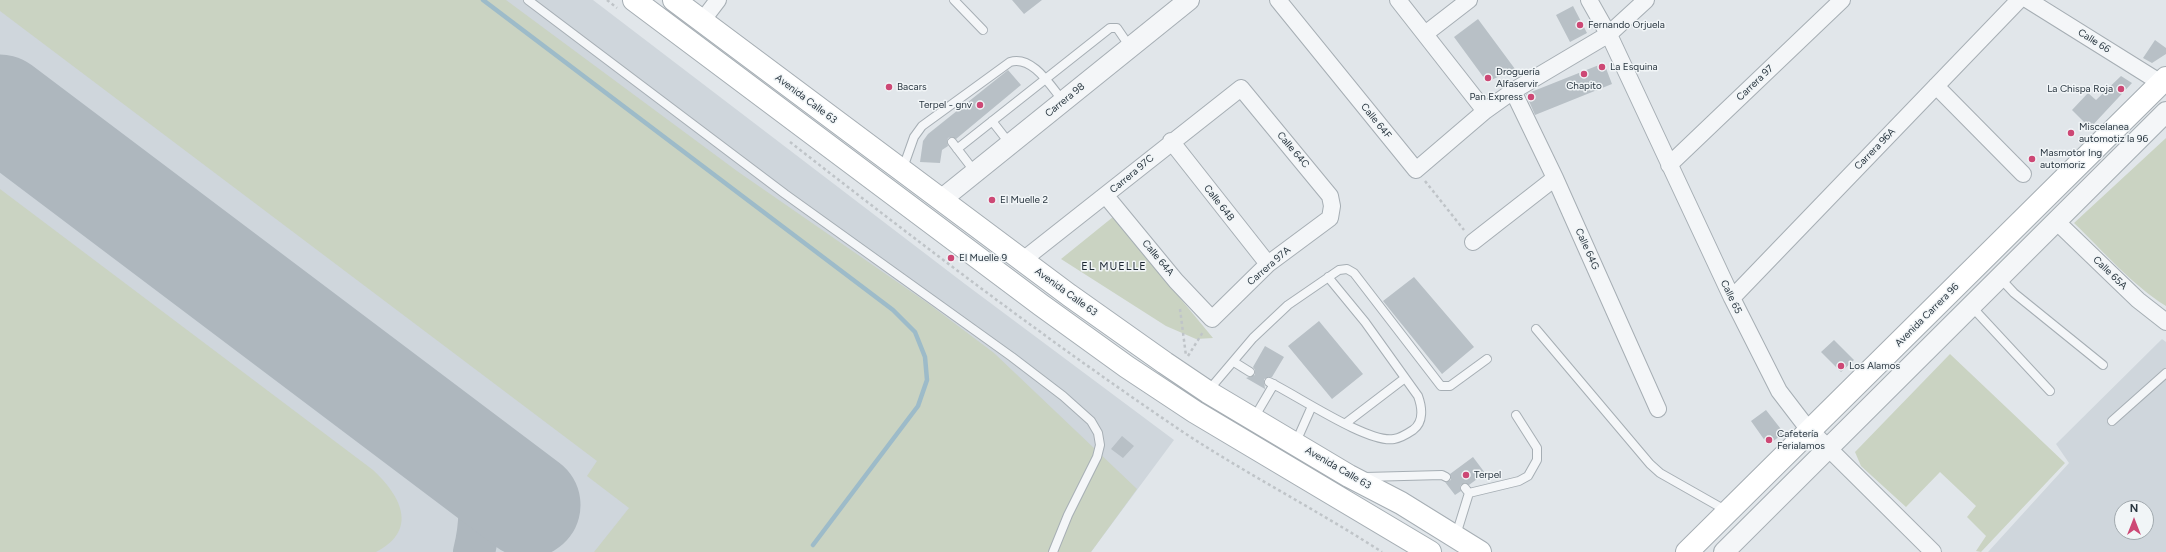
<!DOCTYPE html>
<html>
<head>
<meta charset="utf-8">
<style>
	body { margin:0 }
	#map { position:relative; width:2166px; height:552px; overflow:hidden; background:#e1e6ea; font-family:Figtree,sans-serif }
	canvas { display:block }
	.north { position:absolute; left:2114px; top:500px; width:40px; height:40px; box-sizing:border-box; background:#f1f5f7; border:1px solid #a1a9ae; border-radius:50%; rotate:0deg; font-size:11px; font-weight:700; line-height:16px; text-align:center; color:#2a3741 }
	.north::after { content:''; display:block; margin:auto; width:14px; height:18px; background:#cd4875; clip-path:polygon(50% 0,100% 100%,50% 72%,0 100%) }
</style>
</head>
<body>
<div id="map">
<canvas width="2166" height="552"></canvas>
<div class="north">N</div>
</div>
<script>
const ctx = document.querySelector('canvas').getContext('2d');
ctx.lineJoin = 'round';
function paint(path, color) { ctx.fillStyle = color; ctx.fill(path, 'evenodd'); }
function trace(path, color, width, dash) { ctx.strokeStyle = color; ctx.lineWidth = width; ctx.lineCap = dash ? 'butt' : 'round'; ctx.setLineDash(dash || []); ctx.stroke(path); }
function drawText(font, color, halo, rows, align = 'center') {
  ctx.font = font + ' Figtree,sans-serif'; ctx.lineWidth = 3; ctx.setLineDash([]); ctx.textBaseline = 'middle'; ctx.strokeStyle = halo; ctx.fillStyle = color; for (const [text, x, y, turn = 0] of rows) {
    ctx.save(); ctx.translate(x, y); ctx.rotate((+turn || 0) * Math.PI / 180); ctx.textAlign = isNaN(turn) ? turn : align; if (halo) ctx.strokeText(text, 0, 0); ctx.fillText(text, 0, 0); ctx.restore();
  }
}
paint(new Path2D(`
	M0,0h593l372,284 209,156 -83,112h-1091z
	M2162,339l4,3v210h-178l81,-89 -13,-19zM2122,508h24v24h-24z`), '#cfd6dc');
paint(new Path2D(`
	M0,0h506l231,171 192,133 65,49 143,136 -46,63h-497l35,-44 -42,-32 10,-15 -597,-450z
	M2166,138v168c-34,-21 -63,-55 -92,-83z
	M0,189l373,281c28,26 46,60 3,82h-376z
	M1113,217l100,121 -17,1 -30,-13 -105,-67z
	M1950,354l115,109 -84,89 -5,-1 10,-15 -19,-19 9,-11 -36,-34 -34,35 -45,-41 -6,-14z`), '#cad3c2');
trace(new Path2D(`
	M483,0l410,310 22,22 10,25 2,23 -9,26 -105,139`), '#9dbbc9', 4.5);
trace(new Path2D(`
	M439,438c8,7 18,15 25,23 20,24 17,63 10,91`), '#aeb7be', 42);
trace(new Path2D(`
	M0,107l528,398`), '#aeb7be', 105);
paint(new Path2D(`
	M1012,0h30l-18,14z
	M1573,6l14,27 -17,9 -14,-27z
	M1478,19l37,50 -28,13 -33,-45z
	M2155,40l11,8v6l-14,9 -9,-5z
	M1604,63l8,21 -77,31 -9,-21z
	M1008,70l13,15 -65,54 -4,-2 -4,1 -1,4 1,4 -6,4 -2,13 -20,-1 3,-21 5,-7z
	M2121,76l11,7 -42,45 -18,-18 16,-17 8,7z
	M1414,277l60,70 -32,27 -59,-73z
	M1319,321l44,53 -31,25 -44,-53z
	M1834,340l20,20 -13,12 -20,-20z
	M1265,346l19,11 -12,20 -8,2 1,10 -19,-11 9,-3v-5l-2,-3z
	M1766,410l18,23 -16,12 -17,-24z
	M1122,436l12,10 -11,12 -12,-9z
	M1473,457l12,16 -16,12 -7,-1 -2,2 1,5 -6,4 -10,-13 6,-2 -1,-6z`), '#b8c0c6');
const service = new Path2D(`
	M528,0l257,194 227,163 51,39 28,25 7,12 2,12 -3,12 -29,58 -15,37
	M954,0l29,30
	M992,121l18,23
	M952,142l23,30
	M957,149l153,-121h7l13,19
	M903,168l11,-31 8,-11 88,-64c22,-7 40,23 53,39
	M2000,278l14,15 89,72
	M1971,306l79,85
	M1536,329l114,135 10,9 67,38
	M1234,362l16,10
	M1269,382c26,12 99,62 125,57 7,-1 13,-5 19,-9 11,-8 9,-23 5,-34l-53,-74 -37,-45
	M1208,391l45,-53 35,-33 51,-35 8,-1 7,4 87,113h9l37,-27
	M1254,418l20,-34
	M2112,421l54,-48
	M1346,423l59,-45
	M1296,442l16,-36
	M1365,477l77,-2 4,2
	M1469,493l50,-12 9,-5 9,-16v-12l-21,-33
	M1456,535l13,-42 -4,-5`);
const minor = new Path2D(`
	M1278,0l138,170 69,-59 28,-20 96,-57 37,-34
	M1398,0l87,111
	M1589,0l22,39 121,259 47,93 26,34 128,127
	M2028,0l133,83
	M702,21l16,-21
	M1425,34l44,-34
	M1936,86l87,88
	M1513,91l42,87 103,231
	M1171,141l97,123
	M1669,165l173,-165
	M2056,221l82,79 28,22
	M1473,242l82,-64
	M1023,260l218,-172 89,108 2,10 -2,12 -62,46 -56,55 -36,-38 -70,-85
	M1732,298l287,-298`);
const tertiary = new Path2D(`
	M942,199l247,-199
	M1724,552l442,-440`);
const secondary = new Path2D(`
	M634,0l407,305 86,62 68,45 235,140
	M674,0l395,295 96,68 43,29 141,84 52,27 79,49
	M1687,552l479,-474`);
trace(service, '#a6aeb4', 10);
trace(minor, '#a6aeb4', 18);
trace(tertiary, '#a6aeb4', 22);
trace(secondary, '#a6aeb4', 24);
trace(new Path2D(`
	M607,0l10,8
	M790,142c128,100 258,199 393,290 65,43 134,78 199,120
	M1425,181l39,49
	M1180,309l6,47
	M1188,356l15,-24`), '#bfc4c8', 2.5, [3, 3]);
trace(service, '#f4f6f8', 8);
trace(minor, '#f4f6f8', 16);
trace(tertiary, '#f4f6f8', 20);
trace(secondary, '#fff', 22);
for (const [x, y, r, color] of [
	[1580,25,4,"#cd4875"],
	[1602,67,4,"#cd4875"],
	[1584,74,4,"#cd4875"],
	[1488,78,4,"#cd4875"],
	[889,87,4,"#cd4875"],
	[2121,89,4,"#cd4875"],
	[1531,97,4,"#cd4875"],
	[980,105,4,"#cd4875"],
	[2071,133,4,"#cd4875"],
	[2032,159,4,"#cd4875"],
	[992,200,4,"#cd4875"],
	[951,258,4,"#cd4875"],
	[1841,366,4,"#cd4875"],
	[1769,440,4,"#cd4875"],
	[1466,475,4,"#cd4875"]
]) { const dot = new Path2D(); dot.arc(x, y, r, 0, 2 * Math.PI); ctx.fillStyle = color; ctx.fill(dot); trace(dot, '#f1f5f7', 1.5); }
drawText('10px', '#2a3741', '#f1f5f7', [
	["Fernando Orjuela",1588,25],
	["La Esquina",1610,67],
	["Droguería",1496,72],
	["Alfaservir",1496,84],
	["Chapito",1584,86,"center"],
	["Bacars",897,87],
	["La Chispa Roja",2113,89,"right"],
	["Pan Express",1523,97,"right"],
	["Terpel - gnv",972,105,"right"],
	["Miscelanea",2079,127],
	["automotiz la 96",2079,139],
	["Masmotor Ing",2040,153],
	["automoriz",2040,165],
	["El Muelle 2",1000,200],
	["El Muelle 9",959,258],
	["Los Alamos",1849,366],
	["Cafetería",1777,434],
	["Ferialamos",1777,446],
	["Terpel",1474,475]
], 'left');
drawText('10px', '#2a3741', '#f1f5f7', [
	["Calle 66",2094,41,32],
	["Carrera 97",1755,83,-44],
	["Avenida Calle 63",806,99,37],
	["Carrera 98",1065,100,-39],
	["Calle 64F",1376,121,51],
	["Carrera 96A",1875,149,-46],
	["Calle 64C",1293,150,50],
	["Carrera 97C",1132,174,-40],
	["Calle 64B",1219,203,52],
	["Calle 64G",1587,249,66],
	["Calle 64A",1158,258,50],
	["Carrera 97A",1269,266,-41],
	["Calle 65A",2110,273,44],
	["Avenida Calle 63",1066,292,36],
	["Calle 65",1731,297,64],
	["Avenida Carrera 96",1927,315,-45],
	["Avenida Calle 63",1338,468,30]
]);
ctx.letterSpacing = '1px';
drawText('11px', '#1c2732', '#f1f5f7', [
	["EL MUELLE",1114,267]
]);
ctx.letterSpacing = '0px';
</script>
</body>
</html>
